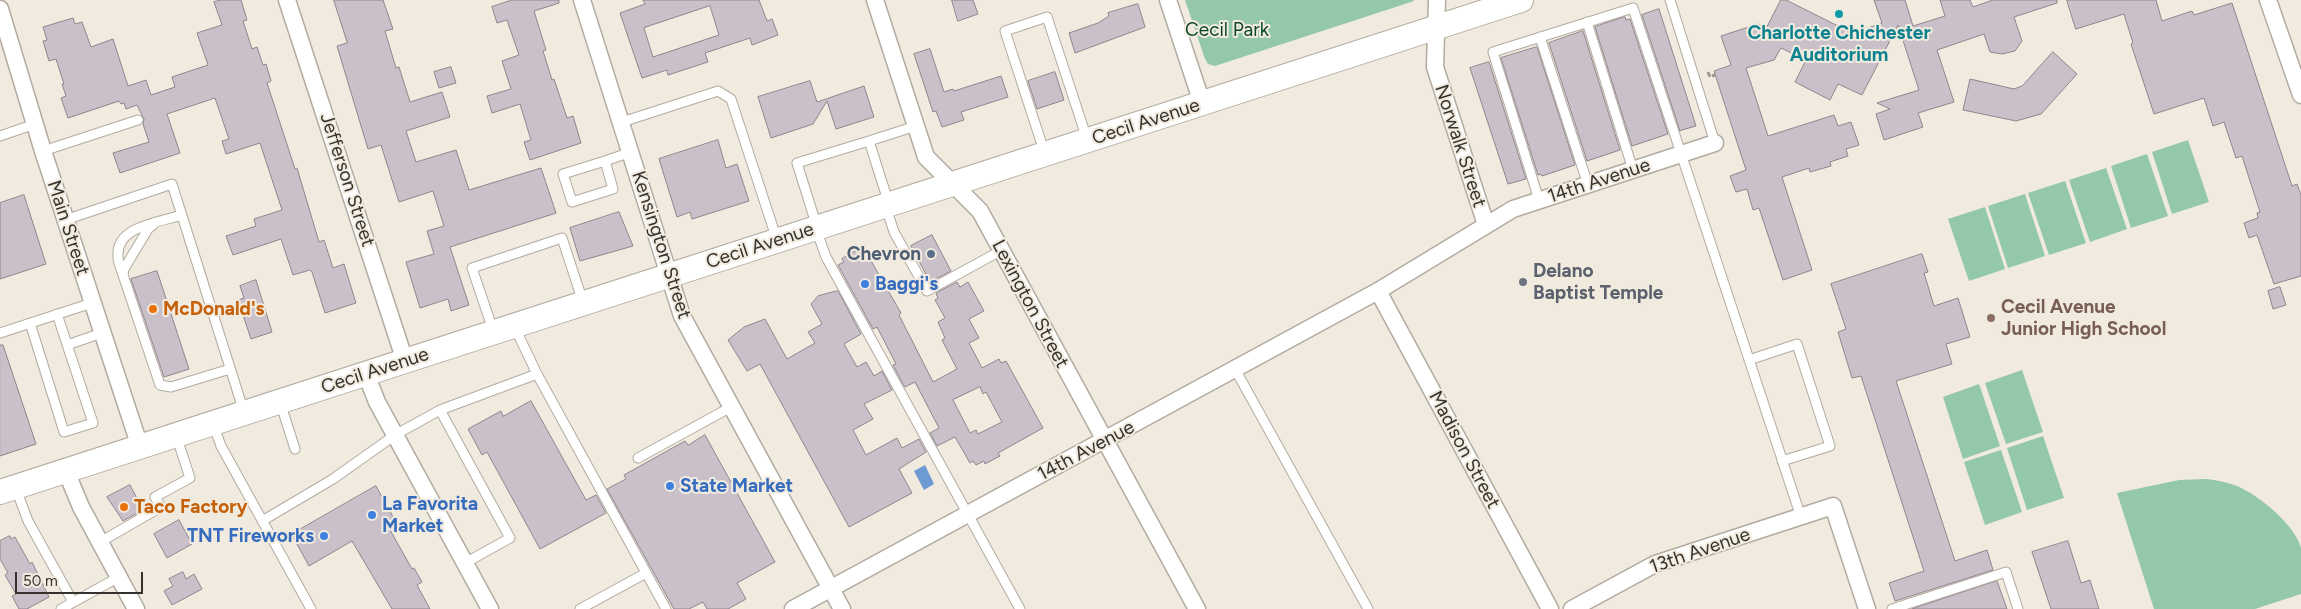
<!DOCTYPE html>
<html>
<head>
<meta charset="utf-8">
<style>
	body { margin:0 }
	#map { position:relative; width:2301px; height:609px; overflow:hidden; background:#f1eade; font-family:Figtree,sans-serif }
	canvas { display:block }
	.scale { position:absolute; left:15px; top:572px; width:128px; height:22px; box-sizing:border-box; border:2px solid #35322d; border-top:0; padding-left:6px; font-size:15px; line-height:18px; white-space:nowrap; color:#35322d; -webkit-text-stroke:4px #f1eade; paint-order:stroke }
</style>
</head>
<body>
<div id="map">
<canvas width="2301" height="609"></canvas>
<div class="scale">50 m</div>
</div>
<script>
const ctx = document.querySelector('canvas').getContext('2d');
ctx.lineJoin = 'round';
function paint(path, color) { ctx.fillStyle = color; ctx.fill(path, 'evenodd'); }
function trace(path, color, width, dash) { ctx.strokeStyle = color; ctx.lineWidth = width; ctx.lineCap = dash ? 'butt' : 'round'; ctx.setLineDash(dash || []); ctx.stroke(path); }
function drawText(font, color, halo, rows, align = 'center') {
  ctx.font = font + ' Figtree,sans-serif'; ctx.lineWidth = 4; ctx.setLineDash([]); ctx.textBaseline = 'middle'; ctx.strokeStyle = halo; ctx.fillStyle = color; for (const [text, x, y, turn = 0] of rows) {
    ctx.save(); ctx.translate(x, y); ctx.rotate((+turn || 0) * Math.PI / 180); ctx.textAlign = isNaN(turn) ? turn : align; if (halo) ctx.strokeText(text, 0, 0); ctx.fillText(text, 0, 0); ctx.restore();
  }
}
paint(new Path2D(`
	M1185,0h228l1,1 -199,65 -7,-2 -3,-5z
	M2188,140l21,62 -37,12 -20,-62z
	M2147,154l21,62 -37,12 -20,-62z
	M2106,168l21,61 -37,13 -21,-62z
	M2065,181l21,62 -37,12 -21,-62z
	M2025,194l20,62 -37,12 -20,-62z
	M1985,207l20,62 -36,12 -21,-62z
	M2022,370l21,62 -37,12 -21,-61z
	M1979,384l21,62 -37,13 -20,-62z
	M2043,436l21,62 -37,12 -20,-62z
	M2001,450l21,62 -37,13 -21,-63z
	M2207,479c13,2 26,4 38,11 18,9 51,37 56,58 0,13 0,32 0,46l-46,15h-101l-37,-116 62,-13z`), '#93c9a8');
paint(new Path2D(`
	M925,465l9,19 -10,6 -10,-19z`), '#6e9ad4');
const building = new Path2D(`
	M222,0h19l6,20 -4,1 9,28 5,-2 6,18 3,-1 5,17 -4,2 28,86 2,-1 22,74 5,-2 9,28 11,-4 12,39 -31,10 -13,-41 -2,-2 -17,5 -12,-36 -48,16 -7,-19 30,-10 -2,-7 28,-9 -22,-67 -34,11 -4,-13 7,-2 -14,-41 -48,16 13,39 -60,20 -7,-20 36,-11 -6,-18 1,-5 -7,-14 -11,4 -2,-6 -3,1 -2,-3 -51,17 -7,-20 5,-2 -4,-12h2l-8,-25 -7,2 -6,-20 4,-1 -4,-13 30,-9 2,6 7,-2 9,25 22,-8 15,47 18,-6 5,15 24,-8 -3,-10 36,-12 -11,-32 25,-8 -8,-23z
	M334,0h49l10,29 -8,2 11,37 3,-1 11,35 32,-10 8,25 -44,14 10,31 40,-12 13,40 72,-22 15,45 -106,34 19,58 -18,6 -3,-12 -28,9 -14,-46 28,-8 -7,-23 17,-5 -11,-35 -34,11 -18,-57 -13,4 -31,-103 10,-3z
	M512,0h47v3l-25,8 12,39 -3,1 9,29 2,-1 13,39 6,-2 8,27 -51,17 -6,-18 7,-2 -11,-36 -28,9 -5,-17 24,-7 -9,-28 17,-6 -12,-35 -10,3 -5,-16z
	M643,0h116l8,21 5,-2 6,16 -26,10 -2,-7 -45,15 3,9 -40,13 -1,-5 -25,8 -22,-65 25,-9zM710,6l9,29 -66,22 -9,-29z
	M952,0h21l5,14 -20,7z
	M1781,0h5l78,39 4,-11 14,-5 -8,-23h31l8,26 32,-10 -5,-16h30l3,7 20,-7h64v3l-43,14 8,24 -7,10 -13,3 -12,-2 -6,-18 -47,16 17,52 -36,11 5,14 -39,13 -8,-26 14,-5 -13,-6 42,-13 -21,-65 -36,70 -24,-11 -8,16 -35,-18 11,-22 -25,-12 -7,12 -28,8 22,68 66,-21 4,11 13,-4 8,23 -13,4 2,7 -18,6 1,4 -21,6 -1,-4 -27,9 30,93 -29,10 -24,-72 -6,2 -6,-21 -11,3 -6,-16 16,-6 -32,-99 17,-6 -10,-29 37,-12 8,4z
	M2067,0h89l6,21 30,-10 2,4 38,-12 60,183 5,-2 4,11v81l-27,8 -17,-49 -8,3 -5,-15 14,-5 -1,-5 3,-1 -18,-56 -6,2 -12,-36 -11,4 -9,-28 -50,16 -23,-70 2,-1 -9,-29 -48,15z
	M1138,4l7,23 -70,26 -6,-20 29,-10 11,-7 -1,-3z
	M1659,9l37,117 -14,4 -2,1 -38,-116z
	M1625,17l1,3 4,-1 38,115 -36,12 -37,-119z
	M1583,31l37,119 -33,11 -38,-118z
	M1537,47l38,118 -33,11 -1,-2 -3,1 -37,-117z
	M930,49l14,43 9,-3 1,2 47,-15 7,21 -47,15 3,8 -22,7 -6,-16 -3,1 -19,-58z
	M2053,52l24,22 -36,40 -25,7 -53,-11 7,-31 44,10 8,-3z
	M1489,62l37,117 -18,5 -38,-116z
	M451,67l5,16 -17,5 -5,-16z
	M1055,72l9,28 -27,9 -9,-28z
	M810,81l7,21 47,-16 10,31 -38,12 -9,-28 -14,23 -42,14 -13,-41z
	M718,140l8,28 11,-4 12,37 -57,18 -2,-7 -13,5 -18,-58z
	M24,195l22,69 -46,15v-76z
	M619,212l14,34 -53,15 -10,-33z
	M932,235l19,36 -21,11 -19,-36z
	M863,247l38,66 -2,2 34,67 24,-13 -15,-29 3,-2 -7,-16 7,-4 -10,-18 3,-2 -2,-5 21,-11 3,5 8,-5 16,29 -15,8 10,19 -10,5 13,25 17,-9 2,4 5,-2 37,67 -45,25 2,3 -15,8 -1,-3 -8,4 -3,-4 -3,2 -15,-26 -18,9 -7,-13 9,-5 -24,-46 -10,5 -2,-3 -10,-19 3,-1 -19,-37 -4,2 -35,-64 6,-3 -2,-3zM980,387l3,7 3,-2 16,30 -24,12 -2,-4 -6,3 -17,-33z
	M1922,254l6,18 -4,1 10,33 24,-8 12,39 -24,7 6,20 -56,17 59,180 32,-11 6,20 -98,31 -6,-18 35,-12 -63,-195 -9,2 -14,-46 8,-3 -15,-45z
	M157,271l32,98 -25,8 -33,-98z
	M256,280l16,52 -21,7 -13,-39 6,-2 -4,-12z
	M2280,287l6,18 -13,4 -5,-18z
	M838,291l23,43 -17,10 13,23 9,-5 8,14 8,-5 10,19 -28,14 9,15 -20,11 13,25 31,-17 5,10 17,-9 7,13 -27,17 13,24 -63,34 -89,-163 -13,7 -19,-31 16,-13 21,-8 22,40 28,-16 -7,-11 14,-8 -11,-20 7,-8z
	M0,345h3l33,99 -36,12z
	M531,401l55,99 10,-5 10,18 -66,36 -53,-97 -5,3 -14,-26 33,-18 2,5z
	M705,435l70,127 -38,21 9,16 -18,10h-21l-4,-7 -14,7h-15l-67,-120 19,-10 -2,-4 61,-34 3,4z
	M130,485l13,25 -20,11 -16,-24z
	M376,486l21,38 -8,4 23,41 2,-1 8,14 -5,3 13,24h-38l-40,-68 -43,25 -16,-29 2,-1 -1,-3z
	M179,520l13,24 -25,14 -13,-24z
	M10,536l1,3 4,-2 15,27 2,-2 17,35 -22,12h-8l-7,-13 4,-2 -11,-19 3,-2 -8,-14v-18z
	M2068,541l13,42 9,-3 9,29h-48l-19,-57z
	M183,572l3,7 8,-5 8,15 -30,16 -8,-14 9,-5 -4,-7z
	M1997,581l10,28h-95z`);
paint(building, '#cac0ca');
trace(building, '#8e858e', 1);
const lane = new Path2D(`
	M1670,0l45,143
	M1587,22l46,148
	M1540,37l48,148
	M622,122l96,-31 13,8 46,141
	M0,136l35,-12
	M869,141l47,-15
	M43,151l95,-31
	M1045,154l-40,-123 42,-14 40,122
	M605,161l8,28 -41,13 -9,-28z
	M605,161l26,-9
	M1539,200l-46,-148 140,-44 168,509
	M886,207l8,25 33,59 75,-41
	M182,215c-26,8 -72,12 -63,48l41,122 11,2 59,-18
	M65,220l107,-36 72,228
	M817,227l-20,-64 72,-22 20,63
	M816,229l10,28 194,352
	M123,275l1,-6 24,-40 5,-4
	M30,323l34,109 29,-9 -36,-109
	M515,328l22,46 129,235
	M493,330l-21,-62 90,-30 21,64
	M0,333l92,-30
	M67,345l35,-12
	M1749,360l48,-16 33,102 -48,15
	M1235,369l133,240
	M280,402l15,47
	M440,410l97,-36
	M213,424l8,22 90,163
	M638,458l93,-51
	M16,489l12,32 45,81
	M262,521l71,-42 62,-44 45,-25 70,128 -45,25
	M100,542l61,-35 -6,-10 35,-19 -14,-43
	M61,609l58,-32
	M580,609l66,-36
	M1892,609l114,-37 12,37`);
const street = new Path2D(`
	M287,0l118,361
	M582,0l100,316 160,293
	M875,0l51,157 54,54 217,398
	M1168,0l34,103
	M1437,0l-2,67 51,158
	M2268,0l33,95
	M0,9l43,142 97,296
	M1378,291l172,318
	M366,374l11,28 113,207
	M66,471l15,36 55,102
	M793,609l585,-318 135,-82 202,-66
	M1572,609l83,-45 178,-58 34,103`);
const secondary = new Path2D(`
	M0,492l1521,-492`);
trace(lane, '#b2aba0', 11);
trace(street, '#b2aba0', 19);
trace(secondary, '#b2aba0', 26);
trace(new Path2D(`
	M1708,72l2,5 5,-2`), '#9d988f', 3, [5, 2.5]);
trace(lane, '#fff', 9);
trace(street, '#fff', 16);
trace(secondary, '#fff', 24);
for (const [x, y, r, color] of [
	[1839,14,5,"#0f9aa8"],
	[931,254,5,"#5c6f8a"],
	[1523,282,5,"#6b7280"],
	[865,284,5,"#3f7fe0"],
	[153,309,5,"#e8710a"],
	[1991,318,5,"#8d6e63"],
	[670,486,5,"#3f7fe0"],
	[124,507,5,"#e8710a"],
	[372,515,5,"#3f7fe0"],
	[324,536,5,"#3f7fe0"]
]) { const dot = new Path2D(); dot.arc(x, y, r, 0, 2 * Math.PI); ctx.fillStyle = color; ctx.fill(dot); trace(dot, '#f1eade', 2); }
drawText('19px', '#0a472b', '#f1eade', [
	["Cecil Park",1227,30]
]);
drawText('bold 19px', '#0d838f', '#f1eade', [
	["Charlotte Chichester",1839,33],
	["Auditorium",1839,55]
]);
drawText('19px', '#35322d', '#f1eade', [
	["Cecil Avenue",1146,122,-18],
	["Norwalk Street",1460,146,72],
	["Jefferson Street",347,180,72],
	["14th Avenue",1599,181,-18],
	["Main Street",68,228,72],
	["Kensington Street",661,245,72],
	["Cecil Avenue",760,246,-18],
	["Lexington Street",1030,304,62],
	["Cecil Avenue",375,371,-18],
	["Madison Street",1464,450,62],
	["14th Avenue",1086,451,-28],
	["13th Avenue",1700,551,-19]
]);
drawText('bold 19px', '#4e5e75', '#f1eade', [
	["Chevron",921,254]
], 'right');
drawText('bold 19px', '#5b616d', '#f1eade', [
	["Delano",1533,271],
	["Baptist Temple",1533,293]
], 'left');
drawText('bold 19px', '#366cbe', '#f1eade', [
	["Baggi's",875,284],
	["State Market",680,486],
	["La Favorita",382,504],
	["Market",382,526],
	["TNT Fireworks",314,536,"right"]
], 'left');
drawText('bold 19px', '#785e54', '#f1eade', [
	["Cecil Avenue",2001,307],
	["Junior High School",2001,329]
], 'left');
drawText('bold 19px', '#c56008', '#f1eade', [
	["McDonald's",163,309],
	["Taco Factory",134,507]
], 'left');
</script>
</body>
</html>
